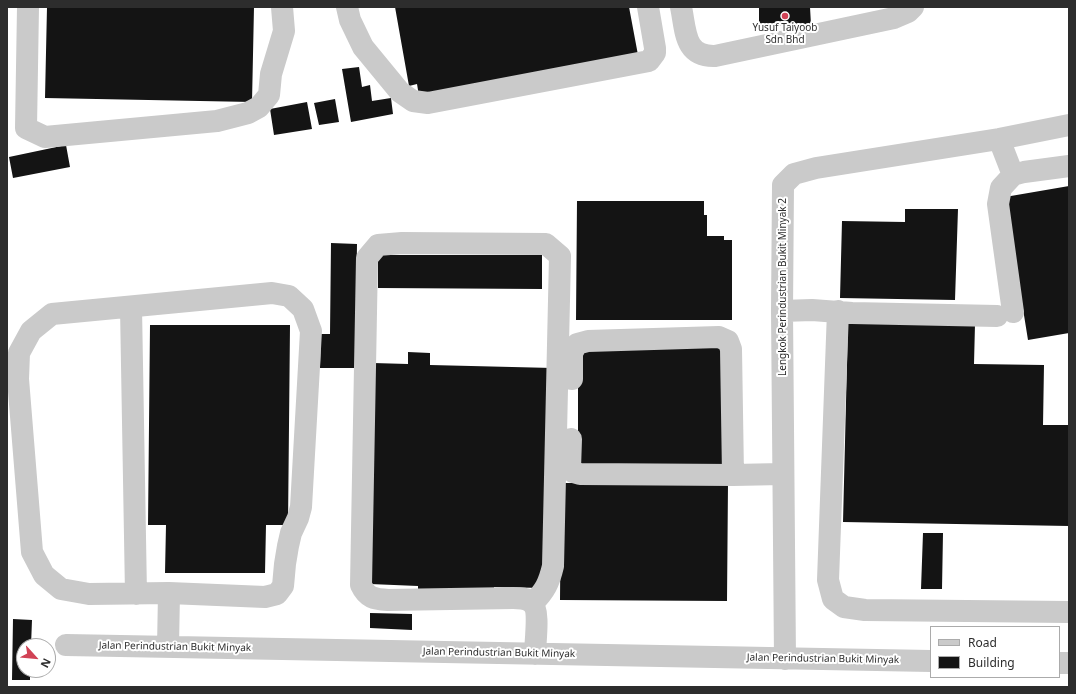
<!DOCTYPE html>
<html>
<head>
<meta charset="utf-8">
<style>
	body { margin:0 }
	#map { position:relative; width:1076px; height:694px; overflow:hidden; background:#fff; font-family:"Noto Sans",sans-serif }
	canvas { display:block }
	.frame { position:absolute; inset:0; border:8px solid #2d2d2d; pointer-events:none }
	.legend { position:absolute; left:930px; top:626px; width:130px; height:52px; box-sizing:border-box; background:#fff; border:1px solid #ababab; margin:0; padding:5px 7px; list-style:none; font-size:12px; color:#2d2d2d }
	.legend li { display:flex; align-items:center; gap:8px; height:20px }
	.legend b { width:20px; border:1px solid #ababab }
	.north { position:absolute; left:16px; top:638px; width:40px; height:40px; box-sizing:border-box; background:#fff; border:1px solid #ababab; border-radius:50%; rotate:117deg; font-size:11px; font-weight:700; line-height:16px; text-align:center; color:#2d2d2d }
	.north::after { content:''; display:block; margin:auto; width:14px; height:18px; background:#d14255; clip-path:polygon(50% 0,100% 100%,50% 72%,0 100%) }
</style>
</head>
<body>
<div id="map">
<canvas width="1076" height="694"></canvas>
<div class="frame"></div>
<ul class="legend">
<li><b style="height:5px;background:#cacaca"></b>Road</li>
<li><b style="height:11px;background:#141414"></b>Building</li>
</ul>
<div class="north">N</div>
</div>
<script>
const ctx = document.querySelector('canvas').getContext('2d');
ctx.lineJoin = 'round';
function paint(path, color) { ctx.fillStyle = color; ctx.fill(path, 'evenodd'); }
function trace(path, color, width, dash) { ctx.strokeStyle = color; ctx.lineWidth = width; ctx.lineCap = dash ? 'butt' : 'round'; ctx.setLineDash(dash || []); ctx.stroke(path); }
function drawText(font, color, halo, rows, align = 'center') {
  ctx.font = font + ' "Noto Sans",sans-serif'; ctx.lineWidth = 4; ctx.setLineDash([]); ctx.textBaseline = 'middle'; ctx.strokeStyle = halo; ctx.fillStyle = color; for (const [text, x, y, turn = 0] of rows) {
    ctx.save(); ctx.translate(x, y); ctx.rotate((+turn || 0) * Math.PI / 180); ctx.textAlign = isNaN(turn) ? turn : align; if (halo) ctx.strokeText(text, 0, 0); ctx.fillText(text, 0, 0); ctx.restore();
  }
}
paint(new Path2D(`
	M47,7h207l-2,95 -207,-4z
	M395,7h234l9,48 -219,41 -2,-12 -8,2z
	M759,7h51l1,18 -52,1z
	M359,67l3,20 8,-2 2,16 19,-3 2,16 -42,8 -9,-53z
	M335,99l4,23 -20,3 -5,-22z
	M307,102l5,27 -38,6 -4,-26z
	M66,145l4,22 -57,11 -4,-21z
	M1069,186v147l-41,7 -23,-143z
	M577,201h127v14h3v21h17v4h8v80h-156z
	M905,209h53l-3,91 -115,-2 2,-77 63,1z
	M331,243l26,1 -2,124h-35l1,-34h9z
	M378,255h164v34l-164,-1z
	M848,322l127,2 -1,40 70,1 -1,60h26v101l-226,-4z
	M150,325h140l-2,200h-22l-1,48h-100l1,-48h-18z
	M578,347l145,1 -1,122 -144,-1z
	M408,352l22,1v12l123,3 -10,220 -49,-1v7l-76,-2v-6l-48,-2 3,-221 35,1z
	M561,483h167l-1,118 -167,-1z
	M923,533h20l-1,56h-21z
	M370,613l42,1v16l-42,-2z
	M13,619l19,1 -1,26h-7v24h6v10h-18z`), '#141414');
trace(new Path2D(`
	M28,7l-2,121 19,9 172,-16 31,-8 11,-6 10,-12 2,-21 13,-43 -2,-24
	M347,7l3,13 13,27 37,45 13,9 15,2 221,-42 6,-8v-5l-7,-41
	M681,7c5,24 3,50 34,49l179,-38 14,-6 5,-5
	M999,139l14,36
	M272,293l17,3 14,13 8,22 -10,176 -3,11 -7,15 -3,13 -3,18 -2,22 -6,8 -12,3 -96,-4 -80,1 -28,-5 -17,-14 -12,-23 -14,-173 1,-26 12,-22 21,-17z
	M131,307l5,287
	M782,311l30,-1 40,3 145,3
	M838,311l-10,269 5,19 11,8 21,3 204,2
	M1013,312l-15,-108 3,-16 12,-13 11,-3 45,-6
	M572,379v-26l5,-9 11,-3 131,-4 9,4 3,8 2,126
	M571,439l-1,30 3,3 7,2 153,1 49,-1
	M533,603c12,-12 16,-20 20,-37l7,-310 -14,-12 -144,-1 -24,2 -11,13 -6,327c6,13 13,14 27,15l125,-2c7,0 14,0 19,5 8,7 3,40 3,51
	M66,645l865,16
	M168,647l1,-54
	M785,659l-3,-348 1,-126 11,-11 22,-6 183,-29 70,-14
	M1059,663h10`), '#cacaca', 22);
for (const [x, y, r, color] of [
	[785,16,4,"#d14255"]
]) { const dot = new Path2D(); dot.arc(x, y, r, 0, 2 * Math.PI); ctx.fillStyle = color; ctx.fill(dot); trace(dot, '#fff', 1.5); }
drawText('10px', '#2d2d2d', '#fff', [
	["Yusuf Taiyoob",785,28],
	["Sdn Bhd",785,40]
]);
drawText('10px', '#2d2d2d', '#fff', [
	["Lengkok Perindustrian Bukit Minyak 2",783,287,-90],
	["Jalan Perindustrian Bukit Minyak",175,647,1],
	["Jalan Perindustrian Bukit Minyak",499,653,1],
	["Jalan Perindustrian Bukit Minyak",823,659,1]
]);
</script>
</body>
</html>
